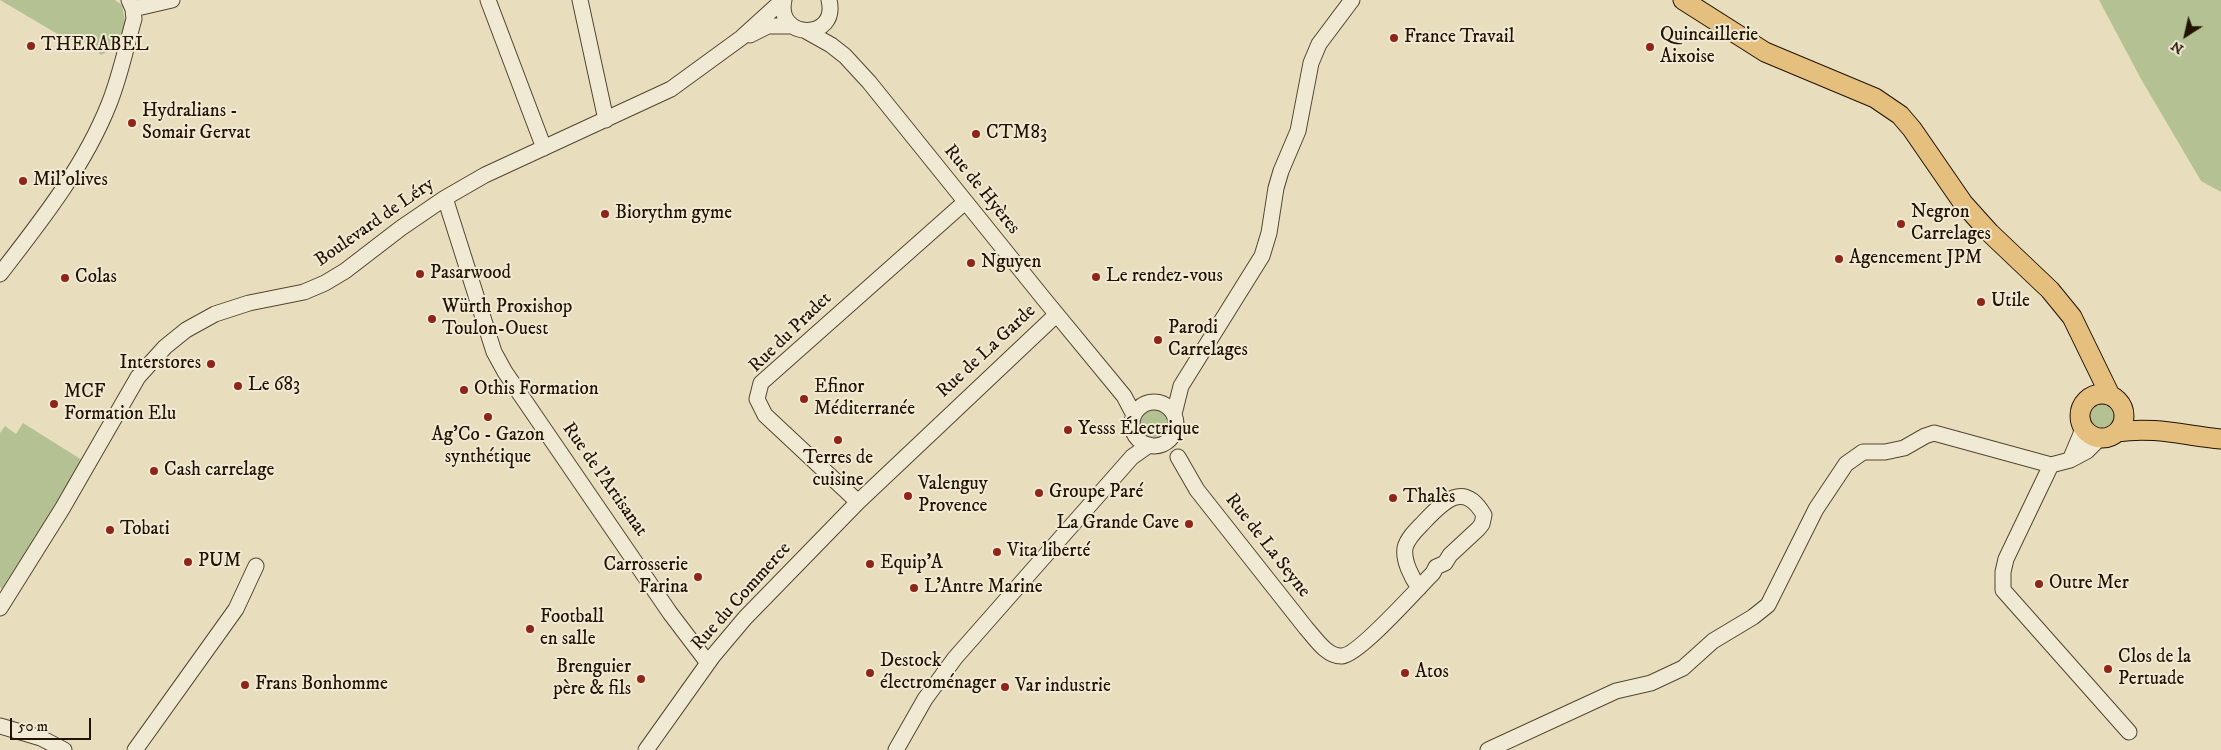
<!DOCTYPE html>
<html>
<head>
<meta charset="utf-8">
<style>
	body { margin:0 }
	#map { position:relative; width:2221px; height:750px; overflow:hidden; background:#e8debd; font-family:"IM FELL DW Pica",serif }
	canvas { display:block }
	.north { position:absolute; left:2161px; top:10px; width:50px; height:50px; -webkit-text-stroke:4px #f0ead4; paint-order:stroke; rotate:215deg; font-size:14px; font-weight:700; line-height:20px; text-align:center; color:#221201 }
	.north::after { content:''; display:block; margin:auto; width:18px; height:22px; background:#221201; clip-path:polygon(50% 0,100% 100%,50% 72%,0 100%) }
	.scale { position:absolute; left:10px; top:718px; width:81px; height:22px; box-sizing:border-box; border:2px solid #221201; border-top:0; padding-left:6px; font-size:15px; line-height:18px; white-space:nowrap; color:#221201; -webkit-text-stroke:4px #f0ead4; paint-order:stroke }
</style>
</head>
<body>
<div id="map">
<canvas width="2221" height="750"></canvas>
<div class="north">N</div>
<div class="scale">50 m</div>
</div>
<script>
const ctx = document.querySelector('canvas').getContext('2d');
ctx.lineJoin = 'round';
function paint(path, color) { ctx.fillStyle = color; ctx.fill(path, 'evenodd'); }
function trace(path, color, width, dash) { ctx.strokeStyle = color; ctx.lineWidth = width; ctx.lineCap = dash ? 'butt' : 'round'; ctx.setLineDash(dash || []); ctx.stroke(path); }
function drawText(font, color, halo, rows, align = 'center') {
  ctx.font = font + ' "IM FELL DW Pica",serif'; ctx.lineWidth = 4; ctx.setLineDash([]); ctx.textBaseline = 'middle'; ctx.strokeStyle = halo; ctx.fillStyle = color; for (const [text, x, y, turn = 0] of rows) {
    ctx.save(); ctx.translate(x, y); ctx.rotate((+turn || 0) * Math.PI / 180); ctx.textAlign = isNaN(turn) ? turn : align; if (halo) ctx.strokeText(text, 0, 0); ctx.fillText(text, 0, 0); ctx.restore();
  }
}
paint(new Path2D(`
	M0,0h115l7,5 3,16 -6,24 -18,10 -12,-13 -23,-3z
	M2099,0h122v192l-20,-11 -60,-102z
	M2080 416a22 22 0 1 1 44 0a22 22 0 1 1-44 0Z
	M1133 424a21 21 0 1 1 42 0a21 21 0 1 1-42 0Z
	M23,423l59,37 -79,131 -3,-4v-154l5,-7 11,8z`), '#b4c293');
const minor = new Path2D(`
	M488,0l56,148
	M580,0l26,120
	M784,0c-9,40 55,41 45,0
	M133,9l39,-9
	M806,31l25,14 14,11 24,26 175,217 80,97 10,19
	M750,35l18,-9h24
	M445,198l49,154 11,20 165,241 38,50
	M0,274c41,-53 84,-107 109,-170 11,-27 17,-57 25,-85l-1,-10 -4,-9
	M1132 424a22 22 0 1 1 44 0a22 22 0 1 1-44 0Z
	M1174,414l7,-28 81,-130 7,-23 7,-45 5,-17 17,-40 13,-68 8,-19 33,-44
	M1178,457l19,33 109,138c9,10 21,29 36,28 17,-1 76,-68 91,-83l3,-6 9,-4 5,-8 28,-26 4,-5 2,-9c-21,-36 -42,-12 -62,9 -6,6 -15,15 -17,24 -2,13 7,30 14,40
	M2070,460l11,-26 1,-9
	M2051,465l-45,94 -3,13v18l126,142
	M858,502l-93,-87 -8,-16 4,-16 204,-181
	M0,608l62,-99 76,-132 27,-30 21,-17 29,-16 34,-11 55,-11 21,-9 20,-12 56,-43 44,-30 40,-23 186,-86 70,-51 42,-38
	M0,726l41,12 23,12
	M135,750l101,-141 20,-43
	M646,750l67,-94 32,-38 113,-116 198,-187
	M896,750l29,-51 30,-41 177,-201 17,-12
	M1488,750l128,-59 35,-8 32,-15 30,-27 40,-24 15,-12 48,-96 30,-45 17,-12h22l19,-4 21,-12 9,-3 117,32 19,-5 17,-9 13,-13`);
const major = new Path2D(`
	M1683,0l82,52 110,46 25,17 12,14 51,74 27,30 60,57 22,27 38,78
	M2080 416a22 22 0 1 1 44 0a22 22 0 1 1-44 0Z
	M2118,432c35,-6 69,4 103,7`);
trace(minor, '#544530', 17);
trace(major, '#221201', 21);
trace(minor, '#f0ead4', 15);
trace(major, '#e4bf7e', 19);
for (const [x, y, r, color] of [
	[1394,38,5,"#8f2418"],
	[31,46,5,"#8f2418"],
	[1650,47,5,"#8f2418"],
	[132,123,5,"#8f2418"],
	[976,134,5,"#8f2418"],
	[23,181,5,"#8f2418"],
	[605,214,5,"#8f2418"],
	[1901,224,5,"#8f2418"],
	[1839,259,5,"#8f2418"],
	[971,263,5,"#8f2418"],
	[420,274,5,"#8f2418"],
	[1096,277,5,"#8f2418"],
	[65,278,5,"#8f2418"],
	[1981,302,5,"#8f2418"],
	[432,319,5,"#8f2418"],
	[1158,340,5,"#8f2418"],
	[211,364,5,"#8f2418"],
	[238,386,5,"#8f2418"],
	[464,390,5,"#8f2418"],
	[804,399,5,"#8f2418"],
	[54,404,5,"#8f2418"],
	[488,417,5,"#8f2418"],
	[1068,430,5,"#8f2418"],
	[838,440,5,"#8f2418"],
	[154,471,5,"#8f2418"],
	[1039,493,5,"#8f2418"],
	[908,496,5,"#8f2418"],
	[1393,498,5,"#8f2418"],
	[1189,524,5,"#8f2418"],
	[110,530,5,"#8f2418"],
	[997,552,5,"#8f2418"],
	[188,562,5,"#8f2418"],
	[870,564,5,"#8f2418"],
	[698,577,5,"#8f2418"],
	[2039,584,5,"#8f2418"],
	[914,588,5,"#8f2418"],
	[530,629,5,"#8f2418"],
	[2108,669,5,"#8f2418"],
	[870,673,5,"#8f2418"],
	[1405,673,5,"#8f2418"],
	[641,679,5,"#8f2418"],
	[245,685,5,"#8f2418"],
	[1005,687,5,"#8f2418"]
]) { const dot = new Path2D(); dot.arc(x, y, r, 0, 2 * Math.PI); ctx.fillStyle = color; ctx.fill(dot); trace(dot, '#f0ead4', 2); }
drawText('19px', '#221201', '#f0ead4', [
	["Quincaillerie",1660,36],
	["Aixoise",1660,58],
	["France Travail",1404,38],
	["THERABEL",41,46],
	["Hydralians -",142,112],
	["Somair Gervat",142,134],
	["CTM83",986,134],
	["Mil'olives",33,181],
	["Negron",1911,213],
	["Carrelages",1911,235],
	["Biorythm gyme",615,214],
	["Agencement JPM",1849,259],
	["Nguyen",981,263],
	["Pasarwood",430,274],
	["Le rendez-vous",1106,277],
	["Colas",75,278],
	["Utile",1991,302],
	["Würth Proxishop",442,308],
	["Toulon-Ouest",442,330],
	["Parodi",1168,329],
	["Carrelages",1168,351],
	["Interstores",201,364,"right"],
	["Le 683",248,386],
	["Efinor",814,388],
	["Méditerranée",814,410],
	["Othis Formation",474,390],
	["MCF",64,393],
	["Formation Elu",64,415],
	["Yesss Électrique",1078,430],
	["Ag'Co - Gazon",488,436,"center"],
	["synthétique",488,458,"center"],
	["Terres de",838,459,"center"],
	["cuisine",838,481,"center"],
	["Cash carrelage",164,471],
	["Valenguy",918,485],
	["Provence",918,507],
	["Groupe Paré",1049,493],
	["Thalès",1403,498],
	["La Grande Cave",1179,524,"right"],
	["Tobati",120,530],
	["Vita liberté",1007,552],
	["PUM",198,562],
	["Equip'A",880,564],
	["Carrosserie",688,566,"right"],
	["Farina",688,588,"right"],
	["Outre Mer",2049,584],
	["L'Antre Marine",924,588],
	["Football",540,618],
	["en salle",540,640],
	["Clos de la",2118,658],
	["Pertuade",2118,680],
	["Destock",880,662],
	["électroménager",880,684],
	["Brenguier",631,668,"right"],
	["père & fils",631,690,"right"],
	["Atos",1415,673],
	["Frans Bonhomme",255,685],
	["Var industrie",1015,687]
], 'left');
drawText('19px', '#221201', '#f0ead4', [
	["Rue de Hyères",981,190,51],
	["Boulevard de Léry",375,223,-35],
	["Rue du Pradet",791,333,-44],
	["Rue de La Garde",987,352,-43],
	["Rue de l'Artisanat",604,480,55],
	["Rue de La Seyne",1267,546,52],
	["Rue du Commerce",742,597,-48]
]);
</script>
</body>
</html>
